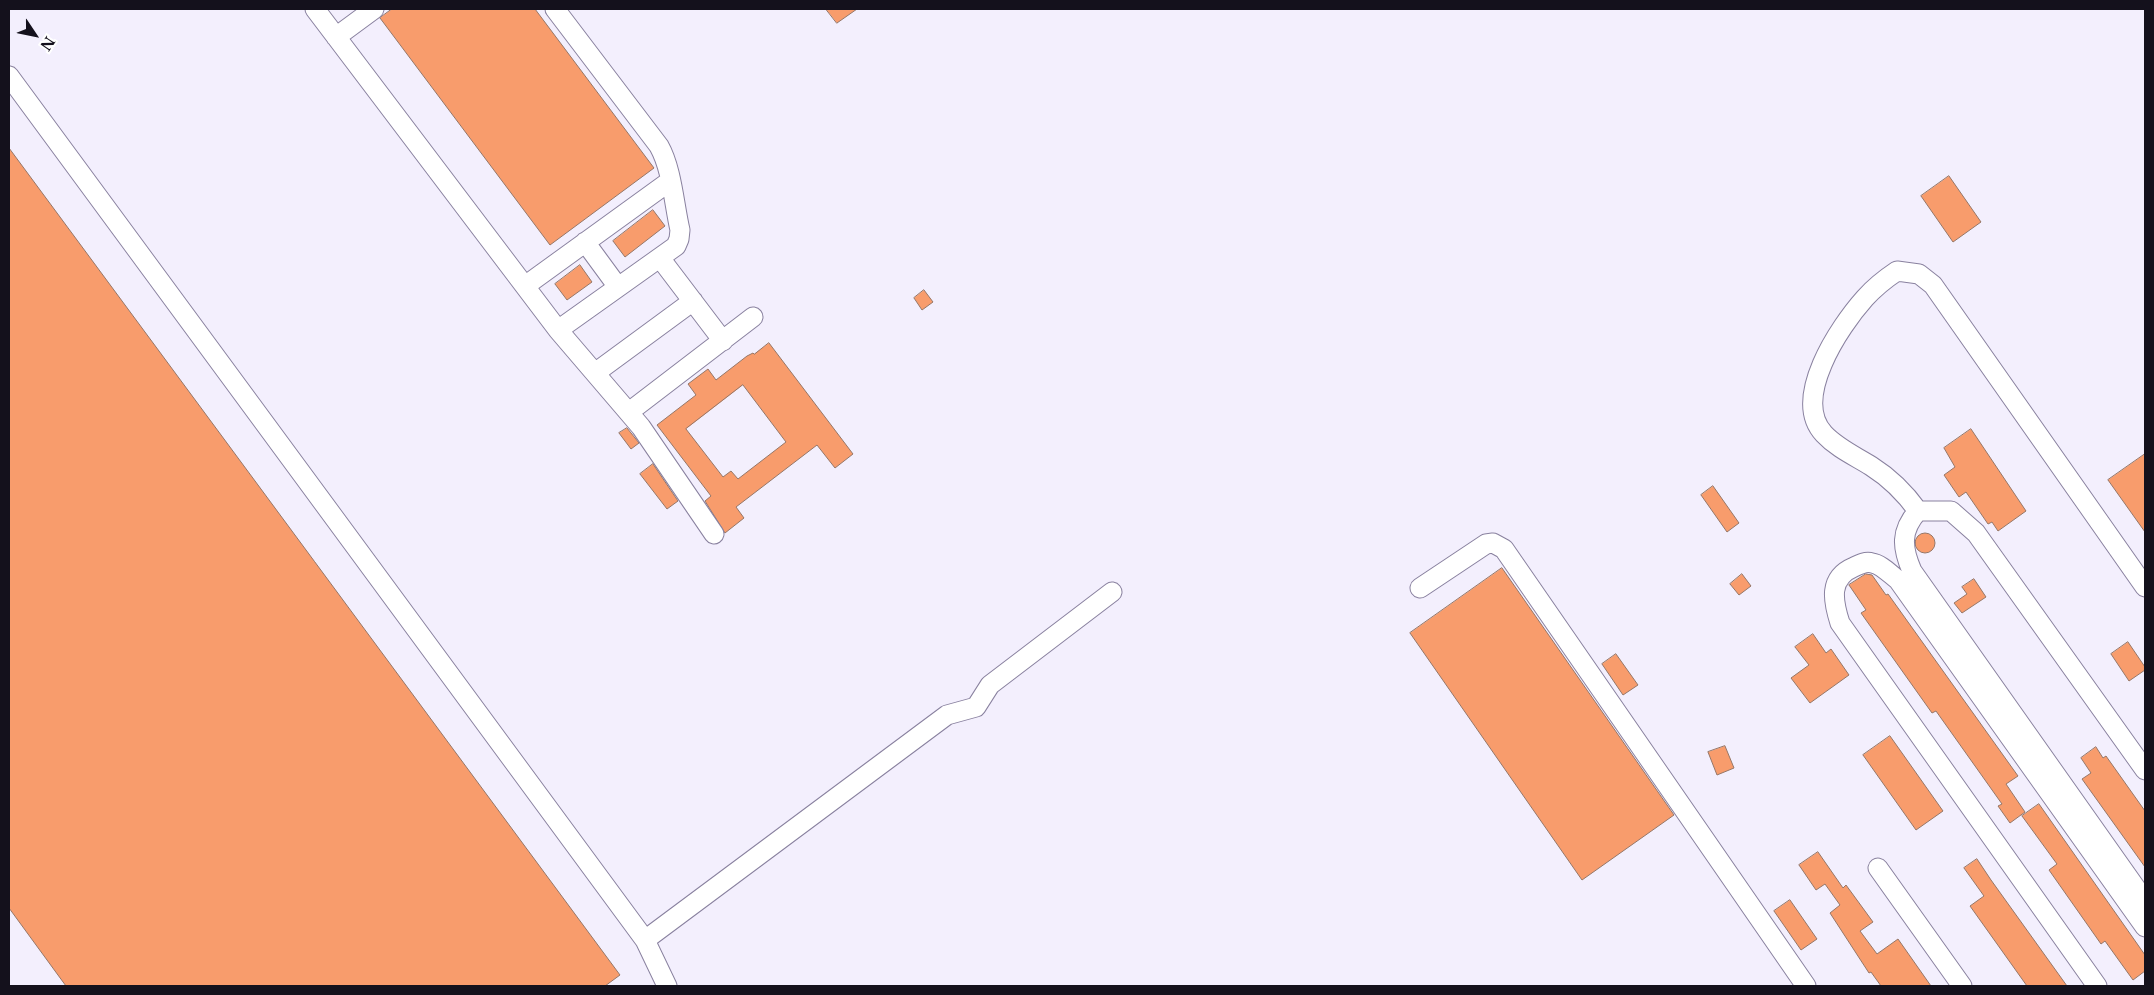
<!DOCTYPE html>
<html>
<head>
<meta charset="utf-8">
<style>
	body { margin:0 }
	#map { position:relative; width:2154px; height:995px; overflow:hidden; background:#f3effd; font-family:"Libre Baskerville",serif }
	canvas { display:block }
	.frame { position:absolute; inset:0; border:10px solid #14111c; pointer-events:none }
	.north { position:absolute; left:10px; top:10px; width:50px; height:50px; -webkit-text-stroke:4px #fff; paint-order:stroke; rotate:124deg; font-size:14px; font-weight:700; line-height:20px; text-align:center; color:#14111c }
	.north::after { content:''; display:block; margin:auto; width:18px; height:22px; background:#14111c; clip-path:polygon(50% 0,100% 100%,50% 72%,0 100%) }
</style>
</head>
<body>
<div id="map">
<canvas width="2154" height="995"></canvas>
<div class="frame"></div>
<div class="north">N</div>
</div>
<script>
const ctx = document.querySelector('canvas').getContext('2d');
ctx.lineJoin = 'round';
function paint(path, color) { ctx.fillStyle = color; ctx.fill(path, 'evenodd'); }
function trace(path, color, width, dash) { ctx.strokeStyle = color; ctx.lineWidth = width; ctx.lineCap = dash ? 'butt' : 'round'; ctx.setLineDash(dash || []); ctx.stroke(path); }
const building = new Path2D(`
	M392,9h143l119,159 -104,77 -170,-227z
	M826,9h31l-20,14z
	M9,148l611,827 -15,11h-539l-57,-78z
	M1949,176l32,46 -28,20 -32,-46z
	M653,210l12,16 -40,31 -12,-16z
	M580,265l12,17 -25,18 -12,-16z
	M924,290l9,12 -11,8 -8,-12z
	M769,343l84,111 -18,14 -18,-23 -81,62 8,11 -19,15 -20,-32 6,-5 -54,-71 39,-30 -8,-11 20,-15 8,11 31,-24 6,-3 1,1zM743,385l43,57 -48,37 -7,-8 -8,6 -37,-48z
	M627,428l12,15 -8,6 -12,-16z
	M1971,429l55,82 -28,20 -6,-9 -4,2 -22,-32 -7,5 -15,-22 11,-8 -11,-19z
	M2145,454v78l-37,-52z
	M653,464l25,37 -11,8 -27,-35z
	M1713,486l26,37 -12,9 -26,-37z
	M1915 543a10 10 0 1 1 20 0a10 10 0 1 1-20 0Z
	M1502,568l172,247 -92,65 -172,-247z
	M1742,574l9,12 -12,9 -9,-11z
	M1866,574l6,1 14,20 2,-1 130,182 -12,8 19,28 -15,11 -12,-17 4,-2 -66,-93 -4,2 -71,-100 5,-3 -17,-25z
	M1974,579l12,18 -24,16 -8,-10 13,-9 -5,-7z
	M1813,634l13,19 5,-4 18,26 -39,28 -19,-25 18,-13 -14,-18z
	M2128,642l17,25v3l-16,11 -18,-27z
	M1616,654l22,31 -15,10 -21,-31z
	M1890,736l53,75 -27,19 -53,-75z
	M1725,746l9,22 -17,7 -9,-23z
	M2096,747l7,11 3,-2 39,55v56l-63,-88 9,-6 -10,-15z
	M2039,804l106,151v16l-12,9 -28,-39 -4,3 -52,-74 8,-6 -35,-48z
	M1818,852l25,36 3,-3 27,37 -13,9 17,23 21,-15 33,47h-50l-10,-14 -2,1 -39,-60 10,-8 -15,-21 -9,6 -17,-25z
	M1977,859l14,21 76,106h-40l-57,-80 14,-10 -20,-28z
	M1790,900l27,39 -16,11 -27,-39z`);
paint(building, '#f89c6c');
trace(building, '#957667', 1);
const minor = new Path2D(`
	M315,9l243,321 83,97 73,107
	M555,9l104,137c13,23 15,58 21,84l-1,9 -3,7 -118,84
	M336,37l38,-28
	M9,76l636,864 22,46
	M585,242l33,45
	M660,258l63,83
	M525,286l145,-105
	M595,373l98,-72
	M629,412l124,-95
	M1918,511c-13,-18 -28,-33 -47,-45 -16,-10 -34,-18 -47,-32 -33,-35 15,-107 41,-136 9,-10 20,-19 32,-27l22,3 14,11 212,302
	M1420,588l66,-44 7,-1 11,6 302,437
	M2145,770l-169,-237 -25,-22h-33c-18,20 -16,37 -6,60l233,330
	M1878,868l84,118
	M645,940l302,-225 29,-8 14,-22 122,-93
	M2097,986l-257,-363c-7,-22 -12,-45 14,-56 6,-3 12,-6 18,-4 9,1 19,12 26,17l247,347`);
trace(minor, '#89819f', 21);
trace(minor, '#fff', 19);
</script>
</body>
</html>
